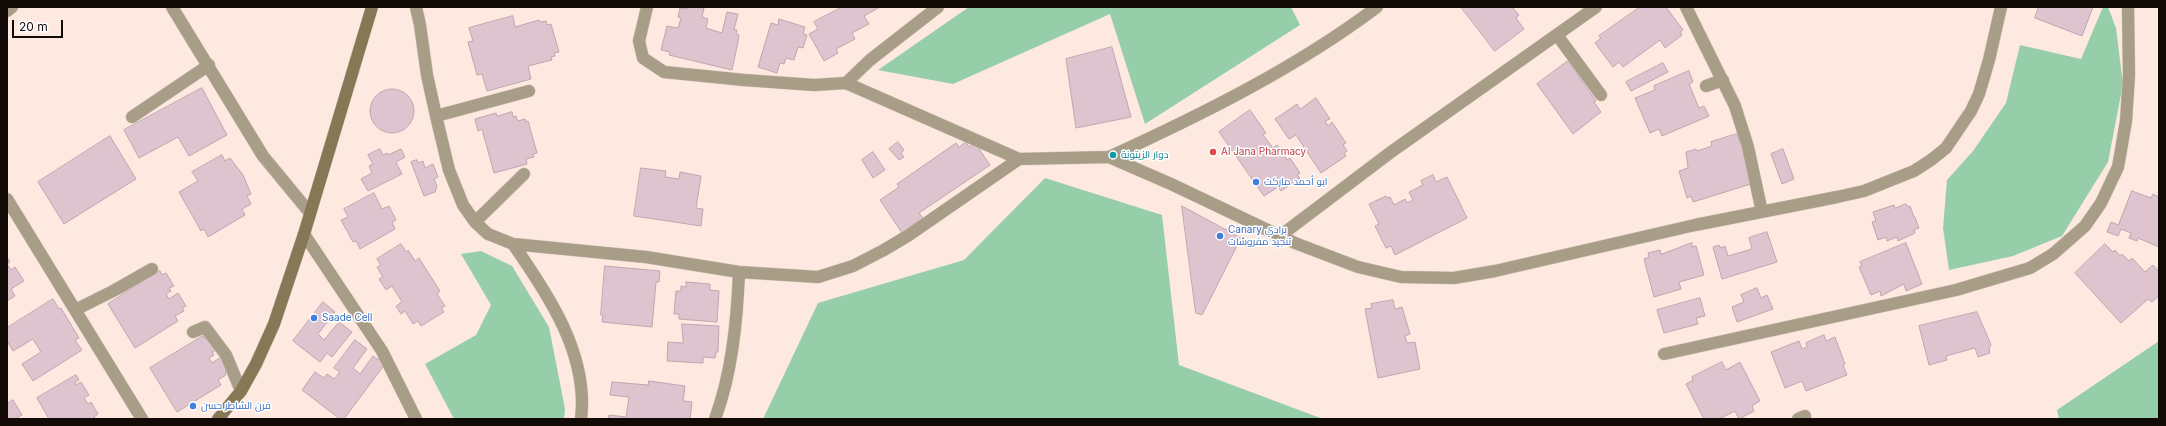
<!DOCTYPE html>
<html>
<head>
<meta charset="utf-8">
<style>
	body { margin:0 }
	#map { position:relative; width:2166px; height:426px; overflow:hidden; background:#fde9e0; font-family:Inter,sans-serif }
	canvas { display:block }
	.frame { position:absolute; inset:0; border:8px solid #120a07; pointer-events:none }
	.scale { position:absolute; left:12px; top:20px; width:51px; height:18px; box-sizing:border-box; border:2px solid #120a07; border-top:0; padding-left:5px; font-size:12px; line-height:14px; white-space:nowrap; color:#120a07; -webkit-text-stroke:3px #fff; paint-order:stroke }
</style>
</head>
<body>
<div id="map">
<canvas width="2166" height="426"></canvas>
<div class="frame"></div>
<div class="scale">20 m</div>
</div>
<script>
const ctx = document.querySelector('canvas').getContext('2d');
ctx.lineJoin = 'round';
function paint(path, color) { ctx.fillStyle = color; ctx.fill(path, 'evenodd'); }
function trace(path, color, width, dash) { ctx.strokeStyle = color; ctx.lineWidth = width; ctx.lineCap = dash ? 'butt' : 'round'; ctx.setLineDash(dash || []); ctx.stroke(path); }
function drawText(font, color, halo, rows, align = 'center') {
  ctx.font = font + ' Inter,Cairo,sans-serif'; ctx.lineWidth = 3; ctx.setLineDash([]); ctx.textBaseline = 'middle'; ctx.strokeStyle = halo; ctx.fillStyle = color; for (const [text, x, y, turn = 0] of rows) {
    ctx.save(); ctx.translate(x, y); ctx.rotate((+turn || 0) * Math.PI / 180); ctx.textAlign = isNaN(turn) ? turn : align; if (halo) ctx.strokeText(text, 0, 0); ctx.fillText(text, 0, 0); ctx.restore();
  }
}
paint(new Path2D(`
	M969,7h322l9,18 -155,99 -35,-110 -157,70 -75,-14z
	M2103,7h5l8,21 7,56 -15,78 -46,74 -49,20 -64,14 -6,-42 4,-48 26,-29 33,-48 14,-58 61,14z
	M1045,178l117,37 17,150 144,54h-560l55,-116 146,-43z
	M481,251l31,15 37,61 16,82 -1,10h-110l-29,-55 51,-29 15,-30 -30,-51z
	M2159,341v78h-100l-2,-9z`), '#97ceaa');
const building = new Path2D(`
	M687,7l17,1 -2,9 6,2 -2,9 16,5 5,-21 11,2 -4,16h3l-1,4 3,1 -1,7 -6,28 -63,-15 1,-3 -9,-2 6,-24 11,2 3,-10 -3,-1 2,-9 7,1z
	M842,7h38l-16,9 5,8 -17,9 3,6 -19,10 2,4 -14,8 -15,-27 9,-5 -4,-7z
	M1461,7h51l7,8 -3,3 8,11 -29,22z
	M1640,7h26l17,23 -3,2 2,3 -17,13 -5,-8 -37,27 -4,-5 -6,5 -18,-24 6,-5 -2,-2z
	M2039,7h54l-11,29 -47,-18z
	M513,16l2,11 24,-7 1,2 6,-1 1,4 4,-1 8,28 -5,1 1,3 -4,1 1,3 -24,6 3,13 -44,12 -5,-17 -5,1 -9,-33 5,-1 -4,-13z
	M779,19l26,8 -2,7 4,1 -4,13 -5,-1 -4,13 -8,-2 -2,6 -4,-1 -3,10 -19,-6 13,-44 7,2z
	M1112,47l19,70 -55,11 -10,-69z
	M1568,61l28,40 -2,1 7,10 -28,22 -36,-50z
	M1663,63l5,9 -37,19 -5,-9z
	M1689,71l4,11 -4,2 10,24 5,-2 5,10 -47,20 -3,-7 -9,4 -15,-35 20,-8 -1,-4z
	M202,88l25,47 -38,21 -11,-19 -39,21 -15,-28z
	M370 111a22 22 0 1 1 44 0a22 22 0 1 1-44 0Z
	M1316,98l14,21 -5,2 3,5 4,-4 14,21 -3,2 4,6 -3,2 2,3 -25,17 -25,-38 -7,4 -14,-20 22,-15 3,5z
	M1250,110l16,23 -3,2 10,13 4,-3 3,4 2,-2 4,7 -2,1 3,5 3,-2 10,15 -3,2 3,3 -19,13 -3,-4 -14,9 -45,-64z
	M512,112l1,5 3,-1 2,5 7,-2 1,3 2,-1 9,32 -4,1 1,3 -8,2 1,5 -33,9 -12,-44 -4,2 -3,-12 21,-6 1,3z
	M1737,134l2,6 2,-1 4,13 -2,1 8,31 -58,18 -2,-6 -4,2 -8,-27 9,-3 -2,-16 10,-3 1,2 15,-5 -1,-4z
	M110,136l26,43 -72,45 -26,-42z
	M898,142l6,8 -3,3 3,4 -5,3 -10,-11z
	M966,142l3,5 6,-4 15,22 -71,48 4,5 -21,15 -22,-33 19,-13 -2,-3 59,-41 3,4z
	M380,149l3,6 4,-2 1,2 13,-6 4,8 -9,5 6,12 -34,17 -7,-12 11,-6 -3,-7 4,-2 -5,-9z
	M1783,149l11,30 -12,5 -11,-30z
	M873,152l12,18 -12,8 -11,-18z
	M222,155l3,6 5,-3 13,17 8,19 -4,2 4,8 -9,5 3,6 -37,22 -4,-8 -3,2 -22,-39 19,-11 -6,-9z
	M417,160l1,3 5,-2 2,7 8,-4 5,13 -4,2 3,7 -2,6 -11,4 -13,-34z
	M641,168l25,3 -1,6 14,2 1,-7 21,4 -5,32 7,1 -2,17 -67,-10z
	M1433,175l3,7 11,-5 20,41 -72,37 -4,-9 -5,2 -11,-22 4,-2 -10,-20 17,-8 1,2 3,-1 4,8 11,-6 2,4 6,-3 -4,-8 14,-7 -2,-4z
	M2132,191l19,7 2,-4 6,3v50l-21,-9 -1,3 -8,-3 2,-5 -10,-4 -3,7 -11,-4 4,-10 7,3z
	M374,193l8,16 7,-3 7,14 -4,2 3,7 -35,20 -4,-8 -3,1 -12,-22 7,-3 -4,-8z
	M1906,204l2,3 2,-1 4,11h1l4,11 -5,2 1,3 -17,8 -1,-4 -10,4 -1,-4 -8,3 -6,-18 4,-1 -3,-9 21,-7 1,3z
	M1182,206l59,32 -39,77 -6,-2z
	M1767,232l10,30 -55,17 -9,-32 6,-2 2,3 4,-2 3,10 24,-7 -3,-11z
	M1692,243v4l4,-1 8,29 -25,7 2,7 -27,8 -10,-38 5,-2 -1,-4 12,-3 1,4z
	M1906,243l16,41 -16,7 -2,-7 -23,12 -1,-5 -9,4 -12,-28 3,-1 -2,-4z
	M401,244l5,8 2,-2 7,11 4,-3 21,33 -3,3 8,12 -4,2 3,4 -23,14 -3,-5 -5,3 -8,-13 -4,3 -5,-8 6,-4 -10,-16 -6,4 -7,-11 4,-2 -6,-10 4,-2 -4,-6z
	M2105,244l8,8 2,-2 5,6 2,-2 7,7 3,-3 13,14 8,-7 6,7v24l-7,6 -4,-3 -27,24 -46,-50z
	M7,257l3,5 -3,2 4,6 4,-3 9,14 -13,8 4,7 -8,5z
	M605,266l55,5 -1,11h-3l-4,45 -50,-5 1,-7h-2z
	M160,271l2,4 4,-2 8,13 -5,2 2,3 -5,3 3,5 9,-6 8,13 -4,2 2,3 -9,5 3,5 -43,27 -27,-44z
	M686,282l24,2v6l9,1 -2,31 -38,-3v-5h-5l2,-23h5v-5l5,1z
	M1757,288l4,10 6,-3 6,14 -36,13 -5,-15 12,-5 -3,-7z
	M1700,298l5,18 -9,2 2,6 -34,9 -7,-23z
	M53,299l6,10 2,-1 18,30 -4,2 7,10 -49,31 -11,-17 19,-12 -8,-13 -20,12 -6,-10v-13z
	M1393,300l2,9 7,-2 8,27 -5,2 2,7 8,-1 5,27 -42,9 -13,-69 7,-1 -1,-4z
	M323,302l12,10 -17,22 6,6 15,-18 13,10 -20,25 -5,-4 -7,9 -27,-21z
	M1977,312l14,33 -2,3 1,5 -12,4 -3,-9 -29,8 1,4 -18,5 -10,-39z
	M682,324l37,2 -1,26h-2l-1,6 -12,-1v6l-36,-2 1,-19 15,1z
	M1824,335l2,6 9,-4 10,27 -2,1 4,10 -41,16 -4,-10 -17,7 -14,-36 28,-11 3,8 5,-2 -1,-4z
	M203,336l2,3 4,-2 7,13 -4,2 2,3 -5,3 3,5 9,-6 8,13 -4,2 1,3 -8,5 3,5 -44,27 -27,-44z
	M355,340l12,9 -14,19 7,6 13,-18 12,8 -41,55h-4l-38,-29 13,-18 9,6 3,-4 7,5 6,-7 -6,-4z
	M1722,362l4,8 14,-8 20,39 -8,5 2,5 -15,8 -4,-8 -16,8h-15l-18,-35 7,-4 -1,-3z
	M76,375l3,5 -4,2 1,3 5,-3 8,13 -5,3 4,6 3,-2 7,12 -4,3 1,2h-46l-12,-21z
	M649,381l36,5 -2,15 9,1 -2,17h-82l1,-4 17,2 3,-20 -19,-2 2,-13 36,3z
	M13,400l9,15 -7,4h-8v-15z`);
paint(building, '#ddc4cf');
trace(building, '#bea6b0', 1);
const street = new Path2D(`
	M172,7l91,149 47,57
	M416,7l4,18 7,50 9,41 13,54 14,35 12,17 13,12 25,10 133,13 93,15 79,5 35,-11 31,-16 25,-15 110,-76
	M647,7l-8,34 4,17 21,14 80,8 70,5 32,-2 24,-23 68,-53
	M1686,7l49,99 13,41 14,65
	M7,11l5,-4
	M1557,35l44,60
	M846,83l173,76 90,-2 62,27 124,59 63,24 43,10 53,1 41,-7 200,-46 142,-28 27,-6 50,-20 17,-11 15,-12 25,-37 8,-17 10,-34 12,-53
	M1706,86l17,-6
	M436,116l93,-25
	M132,117l77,-52
	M1109,157c92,-42 187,-89 268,-150
	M7,199l135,220
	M475,222l49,-48
	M304,234l78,117 34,68
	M1280,236l111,-84 205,-145
	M513,244c35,50 76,111 68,175
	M75,310l40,-20 37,-21
	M193,332l12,-5 21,28 15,36
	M1664,354l292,-64 74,-22 23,-14 32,-28 16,-23 17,-36 8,-46 3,-46 -1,-68
	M715,419c17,-46 22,-98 24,-147
	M1798,419l7,-3`);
const secondary = new Path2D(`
	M218,419l23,-28 15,-27 18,-40 30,-90 68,-227`);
trace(street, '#d7c5bd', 13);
trace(secondary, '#d7c5bd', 13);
trace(street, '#a89e87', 12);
trace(secondary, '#867855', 12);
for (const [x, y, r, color] of [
	[1213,152,4,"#e0444e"],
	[1113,155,4,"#0f9aa8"],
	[1256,182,4,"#3f7fe0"],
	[1220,236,4,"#3f7fe0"],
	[314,318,4,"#3f7fe0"],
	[193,406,4,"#3f7fe0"]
]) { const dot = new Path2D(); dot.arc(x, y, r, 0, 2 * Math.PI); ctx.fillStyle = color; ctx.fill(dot); trace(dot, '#fff', 1.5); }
drawText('10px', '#be3a42', '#fff', [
	["Al Jana Pharmacy",1221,152]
], 'left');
drawText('10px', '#0d838f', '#fff', [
	["دوار الزيتونة",1121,155]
], 'left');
drawText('10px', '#366cbe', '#fff', [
	["ابو أحمد ماركت",1264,182],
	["Canary برادي",1228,230],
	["تنجيد مفروشات",1228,242],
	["Saade Cell",322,318],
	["فرن الشاطر حسن",201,406]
], 'left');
</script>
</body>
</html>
